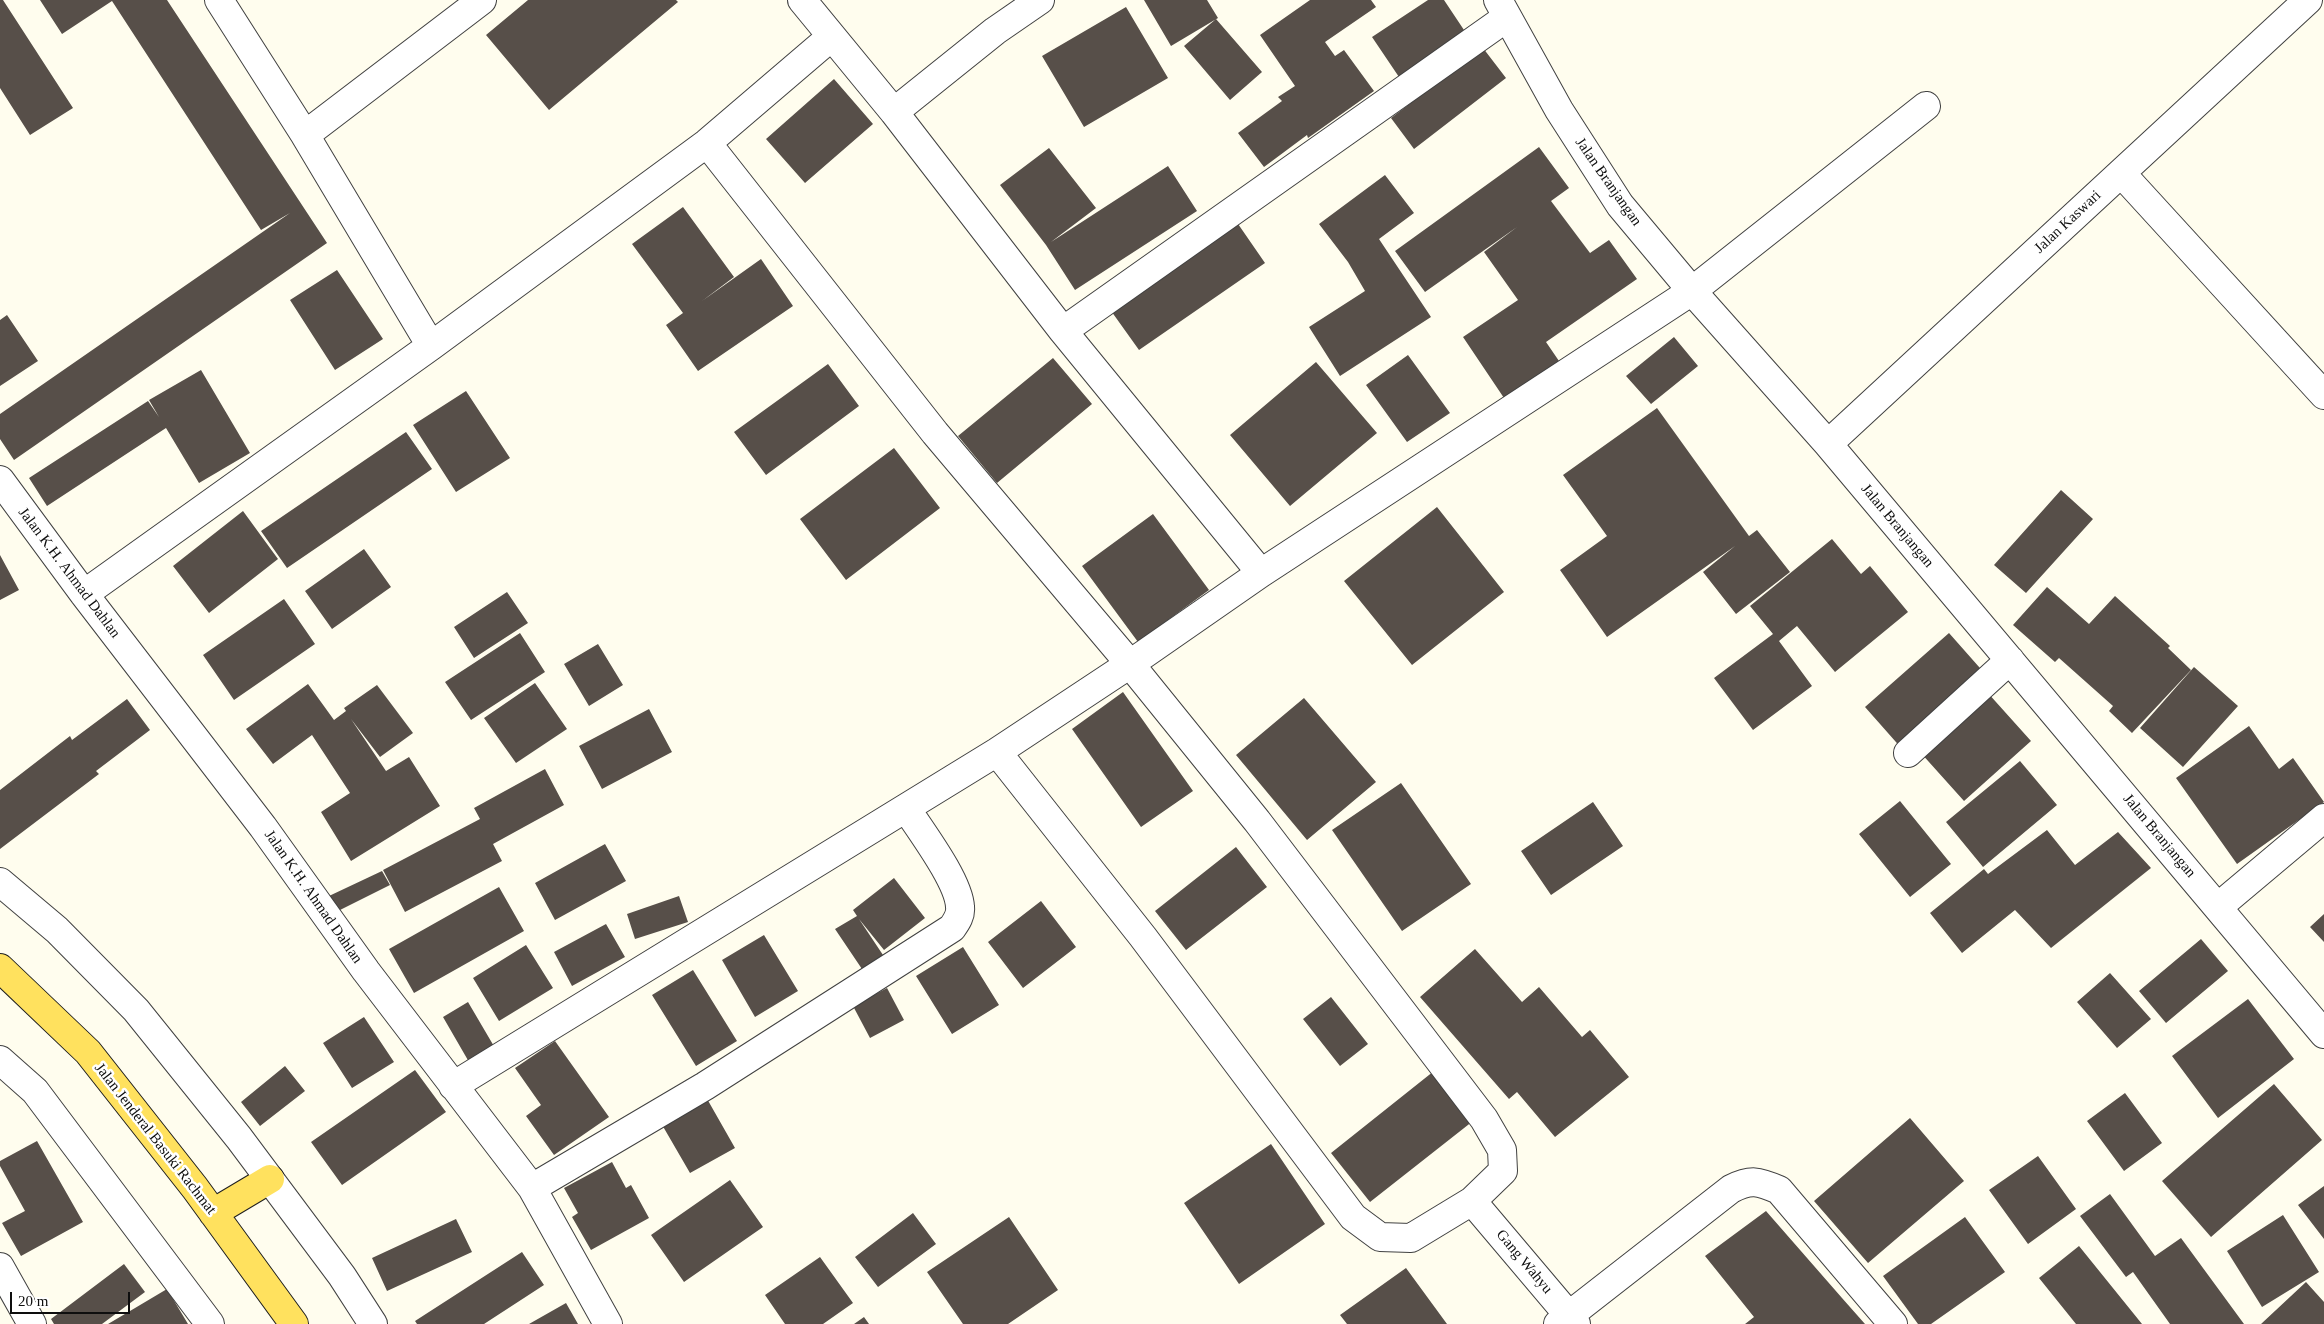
<!DOCTYPE html>
<html>
<head>
<meta charset="utf-8">
<style>
	body { margin:0 }
	#map { position:relative; width:2324px; height:1324px; overflow:hidden; background:#fffdee; font-family:"Times New Roman",serif }
	canvas { display:block }
	.scale { position:absolute; left:10px; top:1292px; width:120px; height:22px; box-sizing:border-box; border:2px solid #0e0e0e; border-top:0; padding-left:6px; font-size:15px; line-height:18px; white-space:nowrap; color:#0e0e0e; -webkit-text-stroke:4px #fff; paint-order:stroke }
</style>
</head>
<body>
<div id="map">
<canvas width="2324" height="1324"></canvas>
<div class="scale">20 m</div>
</div>
<script>
const ctx = document.querySelector('canvas').getContext('2d');
ctx.lineJoin = 'round';
function paint(path, color) { ctx.fillStyle = color; ctx.fill(path, 'evenodd'); }
function trace(path, color, width, dash) { ctx.strokeStyle = color; ctx.lineWidth = width; ctx.lineCap = dash ? 'butt' : 'round'; ctx.setLineDash(dash || []); ctx.stroke(path); }
function drawText(font, color, halo, rows, align = 'center') {
  ctx.font = font + ' "Times New Roman",serif'; ctx.lineWidth = 5; ctx.setLineDash([]); ctx.textBaseline = 'middle'; ctx.strokeStyle = halo; ctx.fillStyle = color; for (const [text, x, y, turn = 0] of rows) {
    ctx.save(); ctx.translate(x, y); ctx.rotate((+turn || 0) * Math.PI / 180); ctx.textAlign = isNaN(turn) ? turn : align; if (halo) ctx.strokeText(text, 0, 0); ctx.fillText(text, 0, 0); ctx.restore();
  }
}
paint(new Path2D(`
	M0,0h3l70,108 -43,27 -30,-47z
	M40,0h127l160,243 -313,217 -14,-21v-25l290,-201 -29,17 -149,-229 -50,33z
	M528,0h148l2,2 -129,108 -63,-75z
	M1144,0h63l11,18 -47,28z
	M1310,0h61l5,7 -51,35 10,14 9,-6 30,41 -66,47 -1,-3 -43,32 -26,-34 44,-32 -4,-4 17,-11 -35,-51z
	M1428,0h16l22,33 -67,44 -27,-40z
	M1126,7l42,71 -84,49 -42,-71z
	M1216,19l46,53 -32,28 -46,-54z
	M1483,48l23,30 -92,71 -23,-31z
	M834,79l39,45 -68,59 -39,-44z
	M1539,147l30,41 -18,13 39,52 19,-13 28,39 -91,63 13,19 -55,37 -41,-61 55,-37 -34,-48 33,-25 -92,65 -30,-41z
	M1049,148l47,60 -45,34 117,-76 29,45 -122,79 -29,-45 -46,-60z
	M1385,175l29,38 -35,26 52,78 -91,59 -31,-49 56,-36 -17,-29 -29,-38z
	M683,207l51,70 -32,24 59,-42 32,47 -95,65 -32,-46 17,-12 -51,-69z
	M1236,221l29,42 -126,87 -30,-42z
	M337,270l46,69 -48,31 -45,-70z
	M7,315l31,46 -38,25v-66z
	M1674,337l24,29 -47,38 -25,-28z
	M1408,355l42,58 -43,29 -41,-57z
	M1053,358l39,46 -95,79 -39,-47z
	M1316,362l61,71 -87,73 -60,-71z
	M828,364l31,42 -93,69 -32,-43z
	M201,370l49,83 -51,30 -33,-55 -119,78 -18,-28 119,-77 11,16 -10,-17z
	M466,391l44,67 -54,34 -43,-67z
	M1657,408l92,128 8,-6 33,42 -54,42 -33,-42 32,-26 -128,91 -47,-67 47,-34 -44,-61z
	M406,432l26,37 -145,99 -26,-37z
	M894,448l46,60 -94,72 -46,-61z
	M2061,490l32,29 -67,74 -32,-28z
	M1437,507l67,85 -92,73 -68,-84z
	M243,511l35,48 -69,54 -36,-47z
	M1153,514l56,76 -71,52 -56,-76z
	M1832,539l29,35 9,-8 38,46 -73,60 -38,-46 -18,15 33,45 -59,44 -39,-52 59,-44 -23,-28z
	M364,549l27,38 -59,42 -27,-38z
	M0,555l19,35 -19,10z
	M2047,587l42,37 26,-28 55,50 -2,2 23,22 -59,63 -23,-22 4,-5 -54,-48 -4,4 -42,-37z
	M507,592l21,31 -54,35 -20,-31z
	M284,599l31,45 -81,56 -31,-45z
	M520,633l25,39 -74,48 -26,-38z
	M1949,633l38,43 -84,74 -38,-43z
	M598,644l25,41 -34,21 -25,-42z
	M2194,667l44,39 -55,61 -43,-39z
	M535,683l32,46 -51,34 -32,-45z
	M308,684l26,36 12,-9 -2,-3 33,-23 36,48 -33,24 -29,-38 35,52 23,-14 31,49 -89,55 -30,-49 29,-19 -38,-58 -39,29 -27,-35z
	M1123,692l70,99 -52,36 -69,-98z
	M1987,692l44,49 -67,60 -44,-49z
	M1304,698l72,84 -69,58 -71,-85z
	M127,699l23,31 -54,41 3,3 -99,75v-59l70,-54 2,4z
	M649,709l23,43 -70,37 -23,-43z
	M2249,726l30,43 14,-11 31,44 -87,62 -61,-86z
	M2020,761l37,44 -74,62 -37,-45z
	M545,769l19,36 -71,39 9,17 -97,51 -22,-42 97,-51 -6,-11z
	M1401,783l70,101 -69,47 -70,-101z
	M1900,801l51,63 -41,33 -51,-63z
	M1593,802l30,44 -72,49 -30,-44z
	M2047,830l28,35 43,-33 33,36 -100,80 -36,-38 -53,43 -32,-40 54,-44 4,5z
	M605,844l21,37 -71,39 -20,-37z
	M1236,847l31,40 -81,63 -31,-39z
	M382,871l8,14 -54,27 -7,-16z
	M894,878l31,40 -41,32 -25,-31 26,39 -21,14 -29,-43 22,-13 -4,-6z
	M499,887l25,44 -110,62 -25,-44z
	M679,896l9,26 -53,17 -8,-25z
	M1041,901l35,46 -53,41 -35,-46z
	M2324,914v28l-14,-15z
	M606,924l19,33 -53,29 -18,-34z
	M764,935l34,56 -43,26 -33,-57z
	M2201,939l27,32 -62,52 -27,-32z
	M526,945l27,43 -54,33 -26,-43z
	M963,947l36,58 -47,29 -36,-58z
	M1475,949l47,53 17,-15 43,50 8,-7 39,47 -74,60 -38,-45 -8,7 -89,-102z
	M693,970l44,71 -41,25 -44,-71z
	M2110,973l41,46 -34,29 -40,-46z
	M887,988l17,32 -34,18 -17,-32z
	M1331,997l37,47 -28,22 -37,-47z
	M2248,999l46,60 -76,59 -46,-62z
	M468,1002l27,46 -26,14 -26,-45z
	M364,1017l30,45 -42,26 -29,-45z
	M555,1041l54,76 -55,38 -28,-39 15,-11 -26,-37z
	M285,1066l20,25 -45,35 -19,-24z
	M415,1070l31,42 -104,73 -31,-43z
	M1434,1071l39,50 -103,81 -39,-49z
	M2274,1084l48,56 -111,97 -49,-56z
	M2125,1093l37,50 -38,28 -37,-50z
	M706,1097l29,51 -45,25 -29,-50z
	M1910,1118l54,63 -96,82 -54,-62z
	M37,1141l46,81 -62,34 -19,-33 23,-12 -25,-45v-5z
	M1271,1144l54,80 -86,60 -55,-81z
	M2038,1156l38,53 -48,35 -39,-54z
	M612,1162l14,26 5,-3 18,33 -58,32 -19,-33 6,-4 -14,-25z
	M730,1180l33,47 -79,55 -33,-47z
	M2324,1186v53l-26,-34z
	M2110,1194l45,62 26,-18 63,86h-74l-37,-52 -7,5 -46,-61z
	M1766,1211l76,87 23,26h-120l9,-7 -49,-61z
	M913,1213l23,31 -58,43 -23,-30z
	M2283,1215l36,57 -57,35 -35,-56z
	M1009,1217l49,73 -50,34h-45l-36,-52z
	M1965,1217l40,55 -74,52h-13l-35,-48z
	M456,1219l16,33 -85,39 -15,-33z
	M2079,1246l63,78h-66l-37,-46z
	M522,1252l22,33 -60,39h-67l-2,-3z
	M820,1257l33,46 -30,21h-38l-20,-29z
	M124,1264l21,28 -43,32h-48l-3,-5z
	M1406,1268l41,56h-100l-7,-9z
	M2306,1282l18,20v22h-63z
	M167,1289l21,35h-80l22,-13z
	M566,1303l12,21h-49z
	M864,1317l5,7h-15z`), '#574f49');
const minor = new Path2D(`
	M219,0l86,135
	M802,0l92,112 169,219 198,242
	M1498,0l61,110 61,95 72,86 136,153 496,590
	M894,112l101,-81 45,-31
	M707,143l228,290 195,231 127,157 227,298 18,31 1,21 -31,30 -61,37 -31,-1 -27,-20 -210,-280 -146,-185
	M2121,173l203,222
	M1063,331l443,-313
	M431,346l-126,-211 177,-135
	M1828,444l480,-444
	M0,480l84,114 179,233 103,144 166,217 76,136
	M84,594l347,-248 276,-203 124,-106
	M1908,753l102,-93
	M0,882l57,48 79,80 103,128 103,138 31,48
	M2218,907l106,-89
	M0,1060l35,31 175,233
	M453,1086l544,-334 133,-88 131,-91 431,-282 234,-185
	M532,1188l173,-102 247,-158c5,-7 9,-13 8,-21 -1,-26 -40,-77 -54,-99
	M1472,1201l104,123
	M0,1267l32,57
	M1558,1324l173,-135c20,-10 27,-8 48,1l114,134`);
const major = new Path2D(`
	M0,968l88,84 107,136 99,136
	M213,1213l57,-34`);
trace(minor, '#414141', 30);
trace(major, '#1f1f1f', 30);
trace(minor, '#fff', 28);
trace(major, '#ffe15e', 28);
drawText('15px', '#0e0e0e', '#fff', [
	["Jalan Branjangan",1608,182,55],
	["Jalan Kaswari",2068,222,-43],
	["Jalan Branjangan",1897,526,50],
	["Jalan K.H. Ahmad Dahlan",69,573,53],
	["Jalan Branjangan",2159,836,50],
	["Jalan K.H. Ahmad Dahlan",313,897,55],
	["Jalan Jenderal Basuki Rachmat",155,1139,52],
	["Gang Wahyu",1524,1262,50]
]);
</script>
</body>
</html>
